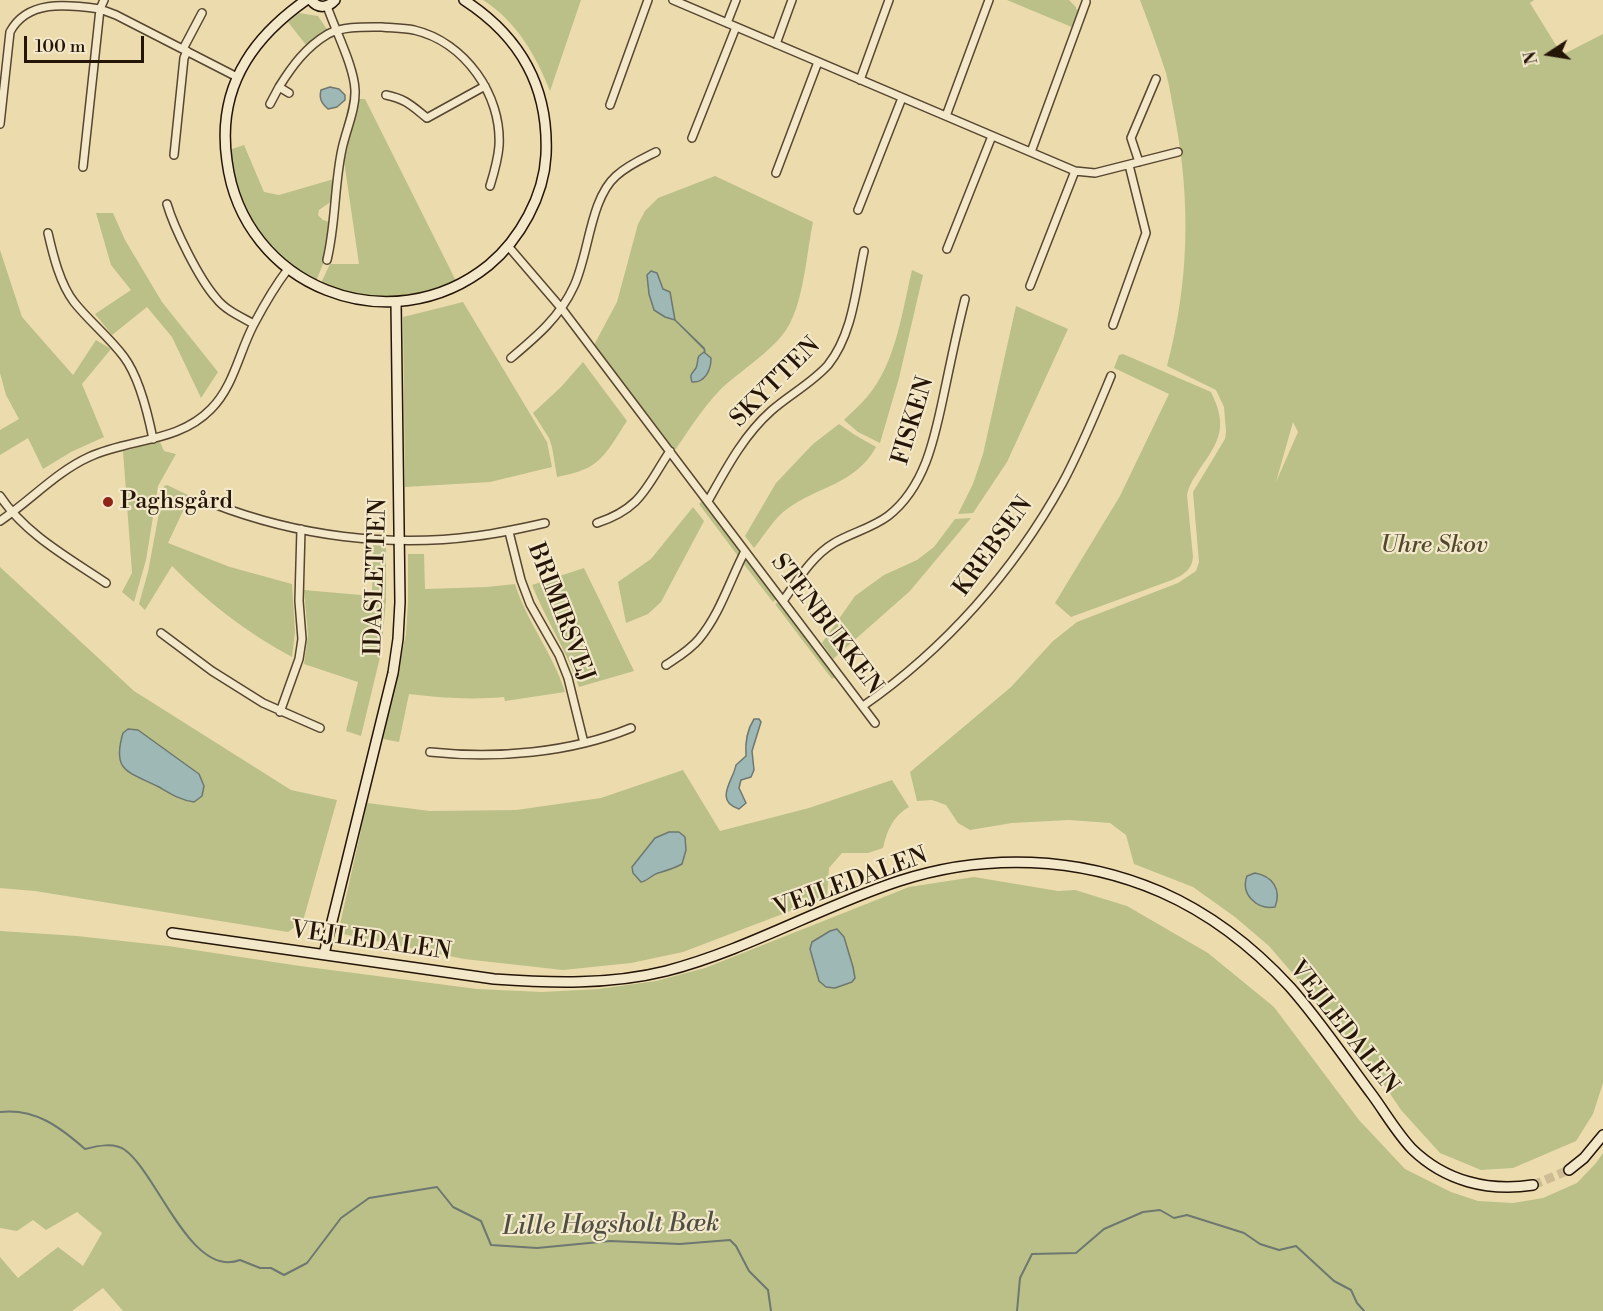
<!DOCTYPE html>
<html>
<head>
<meta charset="utf-8">
<style>
	body { margin:0 }
	#map { position:relative; width:1603px; height:1311px; overflow:hidden; background:#ecdbad; font-family:"Libre Bodoni",serif }
	canvas { display:block }
	.north { position:absolute; left:1519px; top:24px; width:60px; height:60px; -webkit-text-stroke:4px #f3e8ca; paint-order:stroke; rotate:258deg; font-size:16px; font-weight:700; line-height:24px; text-align:center; color:#251507 }
	.north::after { content:''; display:block; margin:auto; width:21px; height:27px; background:#251507; clip-path:polygon(50% 0,100% 100%,50% 72%,0 100%) }
	.scale { position:absolute; left:24px; top:36px; width:120px; height:27px; box-sizing:border-box; border:3px solid #251507; border-top:0; padding-left:8px; font-size:18px; line-height:21px; white-space:nowrap; color:#251507; -webkit-text-stroke:4px #f3e8ca; paint-order:stroke }
</style>
</head>
<body>
<div id="map">
<canvas width="1603" height="1311"></canvas>
<div class="north">N</div>
<div class="scale">100 m</div>
</div>
<script>
const ctx = document.querySelector('canvas').getContext('2d');
ctx.lineJoin = 'round';
function paint(path, color) { ctx.fillStyle = color; ctx.fill(path, 'evenodd'); }
function trace(path, color, width, dash) { ctx.strokeStyle = color; ctx.lineWidth = width; ctx.lineCap = dash ? 'butt' : 'round'; ctx.setLineDash(dash || []); ctx.stroke(path); }
function drawText(font, color, halo, rows, align = 'center') {
  ctx.font = font + ' "Libre Bodoni",serif'; ctx.lineWidth = 4.5; ctx.setLineDash([]); ctx.textBaseline = 'middle'; ctx.strokeStyle = halo; ctx.fillStyle = color; for (const [text, x, y, turn = 0] of rows) {
    ctx.save(); ctx.translate(x, y); ctx.rotate((+turn || 0) * Math.PI / 180); ctx.textAlign = isNaN(turn) ? turn : align; if (halo) ctx.strokeText(text, 0, 0); ctx.fillText(text, 0, 0); ctx.restore();
  }
}
paint(new Path2D(`
	M483,0h98l-31,91c-14,-36 -34,-70 -67,-91z
	M1007,0h62l7,7v2l4,1 -6,18z
	M1140,0h394l-4,3 32,52 41,-21v1049l-10,31 -17,27 -63,27 -32,2 -41,-17 -39,-43 -32,-48 -100,-116 -34,-29 -42,-30 -59,-23 -8,-29 -16,-12 -41,-3 -57,3 -42,7 -12,-7 -12,-18 -14,-5 -15,1 -7,-29 101,-85 42,-46 24,-19 101,-39 18,-12 3,-9 -6,-70 32,-53 1,-7 -2,-25 -8,-17 -49,-24c22,-83 24,-164 8,-248 -3,-15 -5,-30 -9,-45 -8,-25 -17,-49 -26,-73zM1293,422l5,10 -22,50z
	M299,13l19,3 10,15 -22,14 -18,-23z
	M359,99h6l91,182c-44,17 -91,24 -135,2l9,-19h29l-15,-103z
	M244,145l20,47 15,3 55,-16 -2,22 -13,9 -1,5 5,5 7,2 -5,37 -9,22 -28,-17 -34,-37 -18,-36 -7,-41z
	M715,176l98,46c-6,29 -9,73 -22,99 -12,27 -51,49 -72,70 -17,18 -30,39 -44,59l-81,-105 23,-43 21,-78 7,-13 13,-13z
	M96,213h17l12,27 37,62 56,70 -17,26 -29,-61 -25,-30 -35,28 -17,-21 36,-24 -20,-25z
	M0,250l22,67 51,58 23,-35 15,9 -29,35 22,53 -33,15 -28,17 -15,-31 -28,17v-25l19,-11 -13,-24 -6,-22z
	M912,270l11,5 -24,103 -19,65 -22,-11 -14,-12c7,-7 16,-15 23,-23 29,-34 35,-85 45,-127z
	M463,302l84,140 5,25 -62,15 -85,5 -2,-170z
	M1016,306l52,23 -61,133 -34,51 -15,1 15,-30 10,-30z
	M1123,354l88,38c17,35 9,48 -12,78 -5,8 -10,15 -12,25l6,62c-1,13 -10,18 -21,23l-101,37 -16,-14 65,-107 49,-102 -55,-26 5,-13z
	M583,362l44,59c-11,16 -23,41 -42,48 -9,4 -19,6 -28,8l-5,-30 -3,-9 -16,-25 28,-26z
	M839,424l16,11 21,12c-21,38 -58,39 -89,62 -13,9 -23,27 -33,39l-9,-12 31,-53 37,-39z
	M160,442l4,9 12,3 -18,32 -12,74 -12,42 -12,-10 10,-19 -9,-122z
	M167,485l23,11 -22,47 62,24 62,17 3,48 -3,25c-46,-25 -84,-54 -120,-91l-27,44 -6,-6 9,-32 16,-86z
	M702,501l38,50 -2,5 -39,-52z
	M693,507l11,14 -43,81 -13,12 -22,9 -8,-41 33,-23z
	M971,518l-61,73 -77,68 -11,-16 33,-47 29,-21 33,-15 17,-13 21,-28z
	M373,545l13,1v55l-5,52 -20,83 -15,-5 12,-49 -54,-18 4,-29 -4,-45 68,6z
	M408,554h16l1,35 62,-2 28,-3c12,39 38,69 50,108l-60,9 -1,-4c-33,3 -63,1 -95,-3l-10,48 -16,-3 23,-105 2,-32z
	M744,560h3l29,39 -3,3 -30,-39z
	M0,567l134,124 157,99 46,10 -34,121 -15,11 -253,-41 -35,-3z
	M584,568l50,103 -55,16c-12,-36 -33,-67 -47,-102z
	M779,602l56,75 -3,2 -57,-75z
	M683,770l37,61 89,-23 83,-28 17,27c-16,9 -22,23 -26,41l-15,5h-26l-13,15 -2,29 -144,55 -52,11 -68,7 -99,-11 -126,-26 29,-130 63,8 86,-1 85,-12z
	M974,877l84,14 17,-1 52,16 81,47 66,54 85,113 46,49 46,23 27,9 35,2 30,-5 34,-15 19,-20 7,-10v158h-1480l-20,-23 -31,23h-72v-54l18,21 40,-31 25,19 19,-33 -25,-21 -31,18 -13,-10 -16,11 -17,-3v-297l77,5 91,10 132,20 177,23 65,3 56,-3 58,-8 49,-13 204,-81z`), '#bac088');
const water = new Path2D(`
	M330,87l9,2 6,6v5l-8,7 -9,2c-7,-6 -9,-11 -7,-19z
	M651,271l6,2 6,16 7,3 5,28 29,28 1,5 6,5c0,12 -6,25 -19,24 -3,-8 0,-8 4,-14 2,-4 1,-9 3,-12l5,-4 1,-2 -30,-30 -10,-3 -11,-7 -5,-16 -2,-19z
	M754,719h5l2,3 -9,29 2,19 -3,7 -10,3 -2,8 7,15 -7,6c-26,-8 -5,-30 -3,-44l10,-9c-1,-13 1,-26 8,-37z
	M128,729l10,1 61,44 5,12 -2,10 -8,6c-14,-2 -23,-8 -35,-15 -29,-15 -48,-14 -36,-54z
	M669,832h10l6,5 1,13 -4,14c-9,5 -14,6 -24,9 -7,2 -10,8 -17,9l-8,-9 -1,-6 23,-29z
	M1255,873c17,3 27,16 20,34 -17,3 -35,-12 -28,-31z
	M837,929l7,8 9,30 2,11 -3,4 -17,6 -9,-1 -7,-6 -9,-32 2,-7 18,-11z`);
paint(water, '#9eb8b6');
trace(water, '#6e7770', 1.5);
trace(new Path2D(`
	M0,1112c35,-4 60,15 85,37 12,-3 29,-7 40,1 33,24 66,129 115,110l20,8h11l13,7 23,-12 34,-45 28,-20 68,-11 16,20 28,14 10,24 46,3 73,-7 70,3 50,-4 6,6 13,25 19,19 3,21
	M1017,1311l3,-33 12,-24 44,-1 28,-24 39,-17 17,-2 14,8 13,-3 57,18 16,11 19,6 17,-4 38,35 17,9 6,13 7,8`), '#6e7770', 2);
trace(new Path2D(`
	M1533,1185l36,-15`), '#cebd94', 9, [9, 4.5]);
const street = new Path2D(`
	M104,0l-4,9 16,6 121,62
	M673,0l402,171 20,2 83,-21
	M327,6c8,24 27,60 28,84 1,19 -9,40 -13,59 -8,37 -6,74 -15,111
	M727,23l9,-23
	M776,44l16,-44
	M183,49l19,-36
	M860,80l29,-80
	M289,93l-10,-6c13,-21 27,-40 49,-53 15,-8 37,-7 54,-7 10,1 21,1 32,3 51,12 88,65 85,116 -1,14 -5,27 -9,40
	M386,95c20,4 26,11 41,23l58,-32
	M270,104l9,-17
	M610,105l38,-105
	M946,116l43,-116
	M0,124l10,-92c17,-32 55,-28 90,-23l-17,158
	M692,138l44,-111
	M1031,152l55,-150
	M174,155l10,-97 3,-7
	M1139,162l-8,-24 25,-59
	M776,173l42,-111
	M167,204c7,24 32,75 49,94 9,12 25,19 38,26
	M858,210l44,-112
	M48,233c5,22 12,51 26,69 15,19 35,35 50,55 15,20 24,57 29,82
	M508,246l54,63 313,414
	M947,249l45,-113
	M1030,286l45,-115
	M1113,325l33,-92 -17,-68
	M511,358c25,-21 49,-41 63,-72 15,-32 16,-87 42,-110 12,-11 26,-17 40,-24
	M0,496c25,38 69,62 106,87
	M708,501c18,-32 35,-65 63,-90 18,-16 41,-28 57,-46 25,-31 28,-77 36,-114
	M214,504c83,32 175,44 263,32 23,-3 46,-8 68,-13
	M0,521c30,-20 56,-49 89,-64 41,-19 89,-14 122,-48 23,-23 28,-57 43,-85 10,-19 21,-38 34,-55
	M597,523c45,-15 49,-36 73,-72
	M509,532l12,48 9,24 29,51 9,23 16,65
	M783,601c15,-21 29,-45 51,-58 17,-10 38,-15 54,-27 40,-31 48,-86 58,-132 6,-29 12,-57 19,-85
	M161,633l51,38 51,32 57,25
	M666,665c12,-8 24,-15 33,-26 21,-25 31,-59 46,-88
	M863,706c82,-57 151,-135 199,-222 19,-35 34,-72 49,-108
	M280,712l19,-53 3,-20 -3,-38 2,-72
	M430,752c66,7 140,1 201,-24`);
const secondary = new Path2D(`
	M306,0c-24,17 -45,36 -60,61 -19,31 -24,65 -19,100 16,126 163,184 262,104 31,-26 55,-69 57,-110 3,-68 -25,-118 -82,-155
	M311,0c7,9 17,8 24,0
	M172,933l322,46c57,4 116,6 172,-8 81,-21 154,-64 233,-90 86,-28 179,-25 262,11 50,22 93,56 129,95 30,34 56,73 83,109 13,18 24,37 39,53 33,32 76,43 121,36
	M324,954l69,-281 5,-34 2,-37 -4,-300
	M1569,1170l15,-12 19,-23`);
trace(street, '#574630', 10);
trace(secondary, '#251507', 12);
trace(street, '#f3e8ca', 7);
trace(secondary, '#f3e8ca', 9);
for (const [x, y, r, color] of [
	[108,502,6,"#8f2418"]
]) { const dot = new Path2D(); dot.arc(x, y, r, 0, 2 * Math.PI); ctx.fillStyle = color; ctx.fill(dot); trace(dot, '#f3e8ca', 2); }
drawText('24px', '#251507', '#f3e8ca', [
	["SKYTTEN",776,383,-45],
	["FISKEN",914,421,-73],
	["KREBSEN",994,547,-54],
	["IDASLETTEN",377,577,-88],
	["BRIMIRSVEJ",560,613,69],
	["STENBUKKEN",826,625,53],
	["VEJLEDALEN",851,883,-20],
	["VEJLEDALEN",371,942,8],
	["VEJLEDALEN",1343,1028,52]
]);
drawText('24px', '#251507', '#f3e8ca', [
	["Paghsgård",120,502]
], 'left');
drawText('italic 24px', '#52482e', '#f3e8ca', [
	["Uhre Skov",1434,546]
]);
drawText('italic 26px', '#4f4e44', '#f3e8ca', [
	["Lille Høgsholt Bæk",611,1226,-1]
]);
</script>
</body>
</html>
